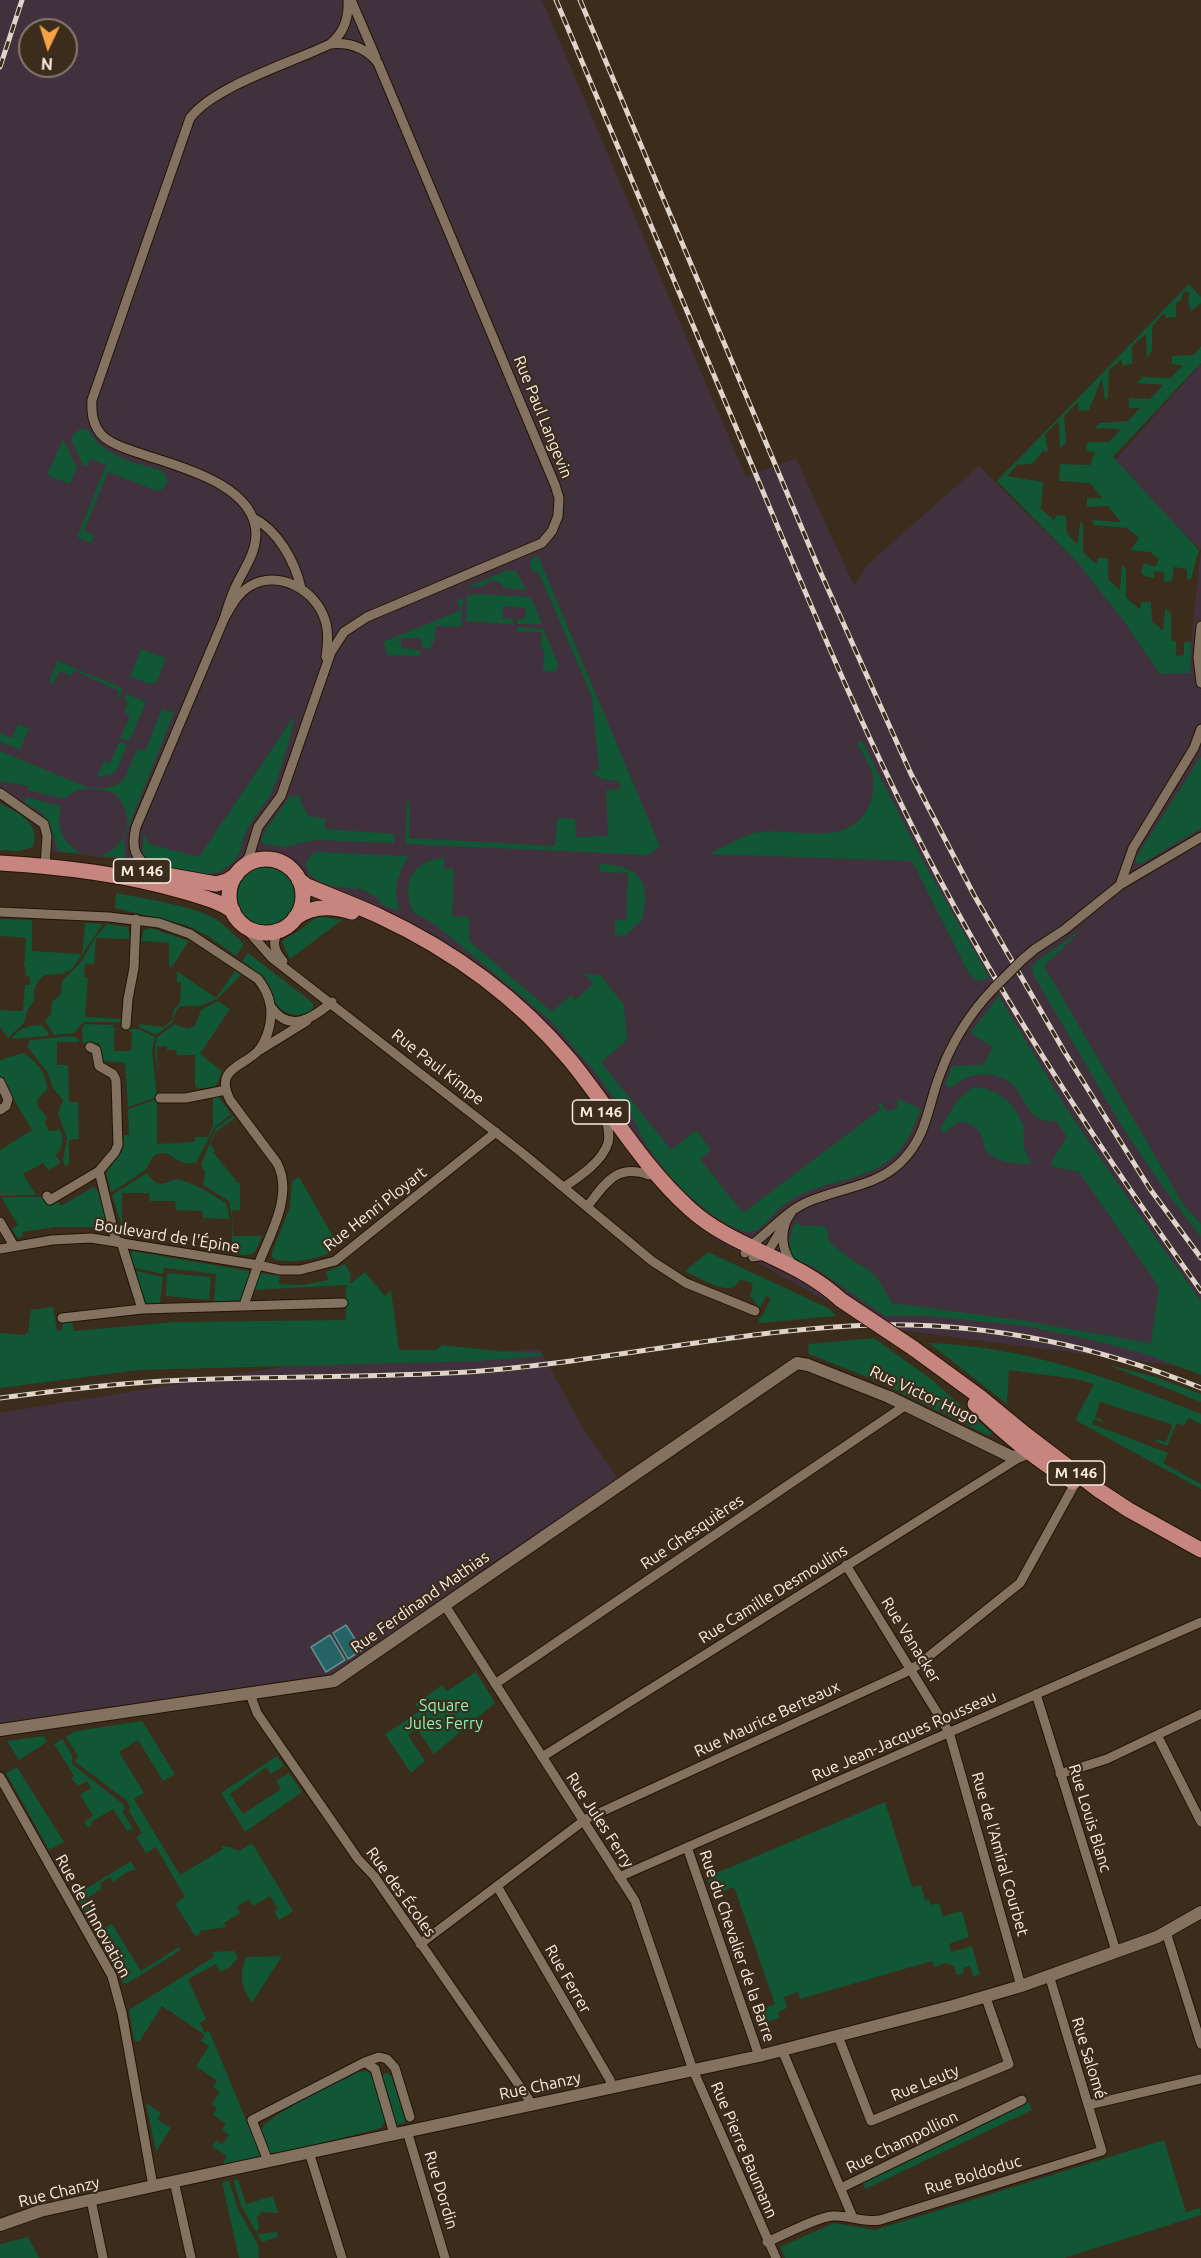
<!DOCTYPE html>
<html>
<head>
<meta charset="utf-8">
<style>
	body { margin:0 }
	#map { position:relative; width:1201px; height:2258px; overflow:hidden; background:#3b2c1c; font-family:Ubuntu,sans-serif }
	canvas { display:block }
	.north { position:absolute; left:18px; top:18px; width:60px; height:60px; box-sizing:border-box; background:#3b2c1c; border:2px solid #87796c; border-radius:50%; rotate:184deg; font-size:16px; font-weight:700; line-height:24px; text-align:center; color:#f8ede3 }
	.north::after { content:''; display:block; margin:auto; width:21px; height:27px; background:#f7a149; clip-path:polygon(50% 0,100% 100%,50% 72%,0 100%) }
</style>
</head>
<body>
<div id="map">
<canvas width="1201" height="2258"></canvas>
<div class="north">N</div>
</div>
<script>
const ctx = document.querySelector('canvas').getContext('2d');
ctx.lineJoin = 'round';
function paint(path, color) { ctx.fillStyle = color; ctx.fill(path, 'evenodd'); }
function trace(path, color, width, dash) { ctx.strokeStyle = color; ctx.lineWidth = width; ctx.lineCap = dash ? 'butt' : 'round'; ctx.setLineDash(dash || []); ctx.stroke(path); }
function drawText(font, color, halo, rows, align = 'center') {
  ctx.font = font + ' Ubuntu,sans-serif'; ctx.lineWidth = 4.5; ctx.setLineDash([]); ctx.textBaseline = 'middle'; ctx.strokeStyle = halo; ctx.fillStyle = color; for (const [text, x, y, turn = 0] of rows) {
    ctx.save(); ctx.translate(x, y); ctx.rotate((+turn || 0) * Math.PI / 180); ctx.textAlign = isNaN(turn) ? turn : align; if (halo) ctx.strokeText(text, 0, 0); ctx.fillText(text, 0, 0); ctx.restore();
  }
}
paint(new Path2D(`
	M0,0h542l204,477 50,-19 58,128 14,-22 111,-98 211,207 -1,-12 12,-111v821l-8,-3 -319,-41 -156,-86 -27,-21 -20,-19 -3,-7 -115,-144 -47,-46 -76,-58 -86,-41 -71,-19 -147,-26 -84,-10 1,-19 -43,-34zM30,30h36v36h-36z
	M1201,364v186l-52,-51 -34,-39z
	M540,1349l40,74 38,56 -138,92 -142,102 -338,51v-311l342,-56z`), '#41313c');
paint(new Path2D(`
	M1189,284l12,13v6l-10,8 -3,-10 2,-8 -6,-2 -3,9 -5,3v14l-10,1 -2,-5 -12,13v25l-5,7 -1,-24 -14,12v18l-10,2v-7l-13,11 -1,27 -3,3 -3,-22 -13,32 -10,1 -1,-9 -14,14 2,27 -6,5 -1,-27 -14,13 3,18 -5,-1 -11,13 -15,1 -10,11 36,6 -2,27 13,11 3,-5 9,1 1,18 11,11 2,-24 3,4v27l14,13v-7h11v21l12,11 2,-26 4,5v29l14,11 1,-7h10l1,20 11,8 2,-22 6,6v26l5,2v14l8,-1v-13h7l-1,31 -30,1 -37,-54 -45,-57 -81,-82z
	M1201,346v17l-88,94 86,93 -8,29h-4v-10l-13,-2 -2,14 -8,1v-9l-10,-2v7l-8,-1 -5,-4 3,-10 11,4 4,-8 -9,-7 -20,-2 9,-12 -12,-10 -33,-3 -2,-5 28,2 -12,-16 -21,1v-9h15l-12,-15 -31,-2 1,-17 30,1 5,-13 -9,-1 1,-9h22l12,-13 -27,-1 6,-5 28,-2 12,-13h-11v-10l21,1 13,-14 -26,-2 5,-6 28,1 13,-12 -11,-2v-8l22,-1z
	M80,429h7c17,27 44,33 73,41 10,6 10,19 -3,21l-49,-19 -24,58 10,6 -3,7 -14,-6 29,-72 -15,-6 -4,7 -4,-1 -12,-26 2,-5z
	M63,439l14,29 -7,16 -23,-9z
	M538,556l122,291 -12,8 -243,-11 2,-42h3l-1,36 146,8 2,-28 18,1 1,18 32,-1 -2,-46 14,-1v-7l-18,-3 -11,-8 8,-1 -7,-73 -54,-126 -5,1 -3,-7 1,-6z
	M508,570l8,1 10,19 -22,-2 -4,-6 -11,-1 -5,5 -19,2z
	M476,594l52,3 4,2 10,25h-25l1,-5h7l1,-11 -23,-2 -1,12 11,1v5l-47,-3 1,-25z
	M463,598l-2,29 -25,-1 -2,17h-3v6l-9,-1 -1,-10h-20v10l19,2v6l-32,-1 -5,-13 78,-32 -4,-10z
	M517,627l26,2 15,34 -2,8h-13l1,-22h-3l1,-17 -25,-1z
	M141,649l25,9 -9,24 -8,2 -19,-8z
	M57,661l66,27 -4,10 -2,-1 2,-6 -45,-21 -3,6 -12,-5 -6,13 -4,-2z
	M127,694l19,8 -17,39 -9,-3 10,-22 -6,-4 4,-10 -4,-2z
	M162,709l12,4 -50,125 1,20 -26,-2c30,-8 38,-42 15,-63 -16,-5 -38,-8 -49,6l-37,-9v-4l-28,-5v-30l89,37h19l10,-4 7,-6 12,-29 8,2z
	M294,716c0,11 -17,69 -24,79 -6,11 -15,20 -21,31 -11,20 -3,30 -28,45 -15,9 -65,-6 -79,-16l2,-21 5,10 50,13z
	M18,724l11,4 -9,22 -20,-8v-9l12,5z
	M862,741l61,120 66,116 -7,4 -6,-1 -7,-6 -57,-113 -203,-7c13,-6 36,-20 50,-22 23,-3 46,3 69,1 30,-2 49,-26 45,-57 -2,-10 -11,-23 -16,-33z
	M119,742l8,3 -9,23 -7,7 -14,2 7,-16 6,2z
	M1201,756v72l-60,36 -5,-1 -1,-4z
	M300,795l1,8 8,13 16,3v10l70,5 -1,9 -79,-3 -31,7 -20,-3 -3,-4c6,-15 20,-29 28,-43z
	M26,797l35,9c-6,22 2,37 21,48l-20,-2 -4,-2 -9,-26 -8,-12 -16,-9z
	M0,803c18,10 41,19 33,44l-14,4 -19,-1z
	M315,852l94,4c-12,18 -17,34 -9,55l-17,-6 -7,-8 -17,-9 -1,1c-18,-1 -54,-4 -52,-28z
	M444,858v10l10,1 -2,47 17,1v24l83,71 19,-17 4,5 18,-16 -9,-11 17,3 23,29 3,35 -26,22 70,88 25,-20 15,20 -11,9 43,54 138,-104 -3,-4 4,-3 2,7 4,2 9,-3 1,-9 23,10c-7,16 -13,35 -27,47 -28,26 -65,23 -96,40 -6,4 -14,8 -19,13 -10,9 -21,28 -36,22 -39,-14 -79,-57 -100,-92 -4,-8 -7,-15 -12,-23l2,-2 -21,-19 -18,-24 -44,-51 -102,-85 -17,-13 -18,-10c-12,-28 -1,-52 31,-54z
	M600,864c23,1 47,6 45,36 0,6 -2,12 -2,19l-18,17 -10,-1v-15h11l2,-47 -28,-1z
	M235 896a31 31 0 1 1 62 0a31 31 0 1 1-62 0Z
	M116,893c25,5 86,14 104,29 8,6 16,15 24,22l-8,12 -28,-20 -22,-11 -71,-17z
	M320,916l22,4 -52,39 -8,-17c4,-5 7,-5 13,-9 10,-5 13,-12 25,-17z
	M0,919l32,1v31l50,3 3,-31 18,1 -31,45 -10,5 -17,1 -7,6 -4,9v11l-7,10 -3,12 -16,15 -8,-11v-17l23,1 2,-26h5v-8l-5,-1 1,-9h-2l2,-29 -26,-2z
	M107,924l21,3 2,12 -34,-1 -2,26h-9l-1,13 4,1 -3,39 36,2v3h-37l-10,11 -20,2 -9,-14 6,-7 1,-12 9,-8 1,-13 19,-19 14,-24z
	M151,928l38,13 -18,27 -2,-2v-23l-28,-2 3,-11z
	M1081,930l-37,36 141,241 16,17v13l-37,-48 -40,-59 -91,-156 -1,-8 9,-8z
	M248,953l65,50v6c-10,10 -31,7 -38,-7 -5,-10 -6,-16 -14,-26 -5,-6 -12,-10 -19,-15z
	M177,971l39,27 19,-27 6,4 -24,24 -17,7h-19l-4,4 -5,13 -16,12 -17,-8 1,-3 24,3 9,-8 1,-10 6,-6 1,-20 -4,-1z
	M999,996l67,112 72,105 63,88v74l-53,-20 -47,-13 -75,-16 -99,-10h-42l-74,-51 -14,-1c-9,-13 -10,-30 1,-43l3,5h22l4,3 2,13 27,21 12,6 9,9 15,25 127,17 125,22 10,3 -3,-2 8,-56 -80,-115 -28,-6c0,-6 12,-21 16,-29l-11,-16c-4,0 -9,1 -14,-1 -14,-5 -20,-26 -30,-36 -18,-15 -45,-12 -61,4l-6,-3 7,-19 31,-1 10,-18 -23,-14z
	M218,1001l12,8 -30,45 22,17c-8,21 -3,14 -24,18l-3,-3v-31h-18l-1,-5h-9v-4l-10,1 1,29 -3,-27 2,-12 18,-13c20,10 20,2 26,-14z
	M85,1024l28,1v3l4,1 -3,2v20h17l1,-19 -8,-3h15l16,8 -3,15 5,45 -29,10 -3,-44 -22,-2 -3,-2 -1,-16h-16l-1,-16z
	M42,1025l6,7v4l-36,3c5,-11 18,-14 30,-14z
	M70,1036l6,1 4,5h-23v23h11l1,37h9l1,37 -10,1v24l-4,2 -2,-6 4,-22 -9,-24 5,-14 -10,-12 -5,-15 -21,-27 3,-6z
	M23,1053c12,6 26,23 24,37 -14,11 -12,15 0,27l-2,6 3,7 7,1 4,-2c6,8 4,20 -3,26l5,8 -13,7 -5,-7 -20,11 13,21 -36,1v-46l32,-20 -32,-54v-16z
	M973,1087c21,0 41,15 49,35 3,7 1,16 2,24 1,7 4,11 7,17 -10,3 -33,-1 -42,-9 -9,-10 -3,-23 -21,-31 -3,-1 -10,-2 -13,1 -4,3 -7,6 -11,9l-3,-2v-4l16,-26z
	M213,1096h5l13,18 -17,14 -18,35c-21,3 -21,-10 -34,-10 -11,1 -11,9 -16,16 -2,2 -31,22 -35,23l-5,-19 16,-21 2,-17h5l-1,-26 29,-10v45l37,-2 1,-5h13l5,-11z
	M233,1116l2,2 -19,14 -6,12 5,6 -2,2 25,31h2v27h-8l1,26h29c-7,20 -9,21 -30,18v-37l-3,-16 -26,-16 2,-13 -4,-7 15,-37z
	M147,1173c15,22 20,2 37,8 15,5 28,13 42,22l4,16 -27,-1 -1,-7 -26,-1 -1,-9h-25l-1,-8h-27v33l-10,-31z
	M299,1177l35,61 -9,6 5,9c-17,7 -35,10 -54,7l-4,-3v-5l18,-45 2,-26z
	M93,1187l4,2 9,28 -2,9 -5,5 -5,1 -1,-5h-38l-33,5 1,5h-6l-5,-8 6,-4 -17,-28h41l5,8 10,-5 4,6z
	M133,1251l116,20c2,9 -2,22 -9,29l-26,2 2,-28 -52,-6 -1,6 -32,-7 -2,-10z
	M708,1252l122,57 6,7 -76,7 -2,-4 5,-4 8,-17 -5,-2 -6,12 -10,-12 3,-12 -12,-5c-2,2 -4,5 -6,7 -11,8 -39,-10 -50,-15z
	M345,1264l6,10 -1,10 15,-12 20,24 6,-6 8,60h37l6,-5 65,7 34,1 1,3 -63,5 -340,9 -139,18v-55l24,2 4,-3 3,-22 22,-3 4,24 5,-1 1,-8 9,-1 2,10 100,-9 172,-2v-32l2,-3 -96,5 9,-17 19,3 -1,8 24,1 25,-5 -2,-8z
	M132,1270l31,7 -3,27h-15z
	M167,1273l44,4 -2,23 -43,-4z
	M874,1338l57,41 61,54 -3,3 -112,-55 -68,-27 -1,-10z
	M929,1343c96,3 184,36 272,71v10l-13,-6 -4,8 -7,-3 -10,23 -12,-5 1,-2 10,3 6,-16 -1,-2 -71,-22 -5,15 8,3 -1,2 -8,-3 -2,5 76,29 -5,10 38,21v5l-126,-69 19,-36 -18,-5 -67,-9 -2,34z
	M1106,1364l49,13 46,17v8z
	M476,1672l19,31 -61,51 -17,-25 -9,6 17,26 -14,12 -26,-39 35,-23 -5,-7 27,-19 5,6z
	M142,1721l33,53 -12,7 -25,-41 -19,12 25,41 -10,6 46,76 43,-26 -2,-3 9,1 9,4 13,-8 41,68 -14,9 -5,-9 4,-2 -8,-13 -17,10 -4,-7 -12,8 3,6 -16,10 2,4 -26,4 1,2 -5,4 -21,-33 10,-7 -29,-50 -10,6 -10,-16 6,-4 -13,-22 1,-4 -4,-7 -51,-38 3,-6 -12,-19 10,-6z
	M44,1736l3,6 -28,18 -12,-19z
	M62,1739l10,16v9l51,40 2,5 -3,2 14,23 -5,-5 -4,2 -14,-22 -22,13 1,3 -4,3 -4,-6 9,-6 -13,-21 11,-7 -4,-7 -9,5 -7,-8 3,-2 -20,-32z
	M277,1756l7,10 -13,8 -5,-7 -36,27 13,20 38,-25 -5,-8 13,-8 13,19 -57,40 -24,-39z
	M17,1767l47,75 -15,8 -43,-77z
	M885,1802l27,85 9,-2 4,15 4,-1 2,6 8,-2 4,13 19,-5 7,26 -20,7 2,8 21,-6 8,29 -7,1 -3,-10 -7,2 1,5 -7,2 -3,-9 -8,-3 -12,4 -2,-6 -132,38 -2,-7 -14,5 3,11 -9,4 2,6 -15,4 -2,-4 -3,1 -3,-8 18,-7 -41,-117 -21,8 -6,-18z
	M131,1861l5,9 -9,2 -14,10 -3,-5 -10,7 2,4 -16,11 18,29 8,-4 29,47 38,-24 2,3 -55,34 -4,-2 -7,-17 -43,-76 2,-2 5,6z
	M234,1951l4,7 -9,10 -9,4 -4,-8 -28,15 18,40 -6,4 4,9 4,-1 2,2 51,123 -35,9 -3,-3 4,-6 -15,-10 4,-6 6,4 7,-9 -7,-5 4,-6 -13,-9 4,-7 -6,-4 9,-12 -7,-5 4,-6 -21,-15 13,-20 -8,-5 4,-6 -43,-29 -23,36 -5,-2 -5,-30 85,-53 -2,-5z
	M282,1956l-30,47c-11,-17 -13,-27 -6,-46z
	M367,2071l6,4 13,45 -5,8 -107,27 -4,-1 -10,-22c5,-17 79,-50 97,-60z
	M385,2073l6,2 15,47 -13,4 -12,-49z
	M1029,2102l3,8 -167,79 -3,-8z
	M146,2103l15,10 -4,6 14,9 -15,24z
	M1164,2140l22,72 14,-4 1,7 -137,43h-279l-5,-11 54,-24 41,7z
	M238,2179l8,25 27,-8 5,17 -18,-1 1,3 -4,1 2,13 -2,1 1,4 20,-2 -1,5 -15,5 -21,-36 -8,-26z
	M229,2181l9,28 20,36 1,13h-20l-17,-76z
	M28,2237l11,21h-39v-14z`), '#115635');
const water = new Path2D(`
	M346,1625l16,25 -14,9 -15,-26z
	M330,1635l15,25 -19,12 -15,-25z`);
paint(water, '#246466');
trace(water, '#648d8c', 1.5);
const minor = new Path2D(`
	M351,0l25,58
	M330,44c14,-11 19,-26 18,-44
	M253,518c25,12 42,44 48,70
	M224,619c4,-12 7,-24 13,-35 8,-17 19,-31 19,-51 -2,-49 -77,-66 -114,-79 -12,-4 -27,-8 -37,-16 -12,-10 -14,-24 -13,-38l98,-282c24,-32 101,-55 140,-74 19,-2 36,4 48,19l177,422 4,13 -1,18 -6,15 -10,12 -175,74 -23,15 -13,20 -50,144 -23,31 -9,30 -8,11
	M1201,626l-3,31 3,26
	M0,793l44,31 3,12 -2,30
	M153,870c-19,-11 -22,-23 -17,-43l88,-208c7,-13 13,-25 26,-33 28,-17 66,4 75,34 4,12 3,24 1,37
	M1120,885l13,-37 61,-100 7,-19
	M0,912l109,5 50,6 31,11 68,45c14,18 16,35 9,56 -2,5 -5,12 -9,16 -15,16 -44,17 -28,49l47,63c17,32 -7,71 -19,102l-167,-27 -39,2 -52,9
	M242,924l30,34 249,194 131,109 34,22 69,28
	M280,930c-9,11 -6,21 3,31
	M1023,959l12,-10 29,-19 56,-45 81,-48
	M271,1007c19,27 42,11 61,-5
	M126,1025l2,-26 6,-31 2,-49
	M90,1047l6,3 3,16 14,8 3,6 2,65 -3,7 -16,19 17,70
	M260,1050l47,-29
	M0,1082l8,17 -2,7 -6,4
	M160,1098h26l40,-8
	M564,1187c15,-10 38,-25 44,-44 2,-8 0,-16 -2,-24
	M47,1196l3,4 49,-29
	M587,1207c18,-23 29,-44 62,-32
	M791,1213c-12,16 -10,36 1,51
	M0,1222l14,24
	M121,1242l21,67
	M745,1253c7,-10 15,-14 23,-22 18,-16 29,-27 53,-34 27,-10 57,-13 79,-34 27,-26 27,-54 39,-86 12,-34 30,-63 55,-89
	M753,1257l13,-2 15,-25
	M244,1305l14,-40 22,5h20l35,-9 161,-129
	M62,1318l80,-9 201,-6
	M846,1565l103,167 72,254
	M444,1604l191,297 58,169 83,188
	M495,1684l411,-279
	M250,1694l7,19 101,146 16,17 158,228
	M1036,1694l80,257
	M1157,1735l44,87
	M542,1757l478,-300
	M1060,1774l47,-15 94,-45
	M0,1777l112,199 10,37 31,173
	M687,1847l72,209
	M619,1877l582,-255
	M497,1886l113,194 2,8
	M1166,1932l35,112
	M420,1944l166,-125 316,-145 16,-9 102,-82 57,-103
	M838,2036l33,85 138,-57 -23,-66
	M782,2050l71,168
	M365,2062l14,-5 8,2 8,9 15,49
	M1088,2105l113,-26
	M407,2131l38,127
	M309,2152l33,106
	M268,2161l-16,-41 113,-58 10,7 19,65
	M174,2181l17,77
	M841,2188l181,-88
	M91,2200l12,58
	M767,2242c17,-7 50,-25 66,-26 16,-1 31,7 47,4l222,-69 -53,-176`);
const tertiary = new Path2D(`
	M0,1730l334,-49 463,-318 11,2 81,32 121,59c9,2 19,-1 19,-12
	M0,2225l40,-14 113,-25 606,-130 194,-50 68,-20 136,-49 44,-25`);
const primary = new Path2D(`
	M229 896a37 37 0 1 1 74 0a37 37 0 1 1-74 0Z
	M0,863c63,4 125,11 186,29 16,5 33,9 47,19
	M144,871l72,13 11,-3 9,-6
	M299,880l8,6c24,10 48,19 72,30 73,34 139,82 191,144 40,49 72,106 120,149 44,40 105,48 151,91
	M295,918c17,-13 38,-12 57,-6
	M913,1348l67,49 45,37 75,57 29,19 72,40
	M975,1404c30,30 61,56 98,78`);
trace(minor, '#221405', 11);
trace(tertiary, '#221405', 14);
trace(primary, '#221405', 17);
trace(minor, '#847260', 9);
trace(tertiary, '#847260', 12);
trace(primary, '#c6857f', 15);
const rail = new Path2D(`
	M556,0c65,154 130,308 195,463 59,141 117,282 189,417 77,144 167,279 261,411
	M580,0l239,569 92,205 63,121 90,156 86,138 51,69
	M0,67l22,-67
	M0,1398c54,-7 109,-14 164,-17 101,-5 203,-3 304,-9 128,-9 254,-39 382,-46 120,-7 240,17 351,62`);
trace(rail, '#dfd4c9', 5);
trace(rail, '#3b2c1c', 3, [9]);
const minorBridge = new Path2D(`
	M994,988l29,-29`);
const primaryBridge = new Path2D(`
	M841,1300l72,48`);
trace(minorBridge, '#221405', 11, []);
trace(primaryBridge, '#221405', 17, []);
trace(minorBridge, '#847260', 9);
trace(primaryBridge, '#c6857f', 15);
for (const [x, y, w] of [
	[142,871,57],
	[601,1112,57],
	[1076,1473,57]
]) { const box = new Path2D(); box.roundRect(x - w / 2, y - 12, w, 24, 4.5); ctx.fillStyle = '#3b2c1c'; ctx.fill(box); trace(box, '#f8ede3', 1.5); }
drawText('bold 15px', '#f8ede3', null, [
	["M 146",142,871],
	["M 146",601,1112],
	["M 146",1076,1473]
]);
drawText('16px', '#f8ede3', '#3b2c1c', [
	["Rue Paul Langevin",543,417,68],
	["Rue Paul Kimpe",438,1067,38],
	["Rue Henri Ployart",375,1209,-38],
	["Boulevard de l'Épine",167,1236,9],
	["Rue Victor Hugo",924,1395,25],
	["Rue Ghesquières",692,1532,-34],
	["Rue Camille Desmoulins",773,1594,-32],
	["Rue Ferdinand Mathias",420,1602,-35],
	["Rue Vanacker",911,1640,58],
	["Rue Maurice Berteaux",767,1719,-25],
	["Rue Jean-Jacques Rousseau",904,1736,-24],
	["Rue Louis Blanc",1090,1818,73],
	["Rue Jules Ferry",600,1820,57],
	["Rue de l'Amiral Courbet",1000,1854,74],
	["Rue des Écoles",401,1892,54],
	["Rue de l'Innovation",93,1916,61],
	["Rue du Chevalier de la Barre",737,1946,71],
	["Rue Ferrer",568,1979,60],
	["Rue Salomé",1089,2058,73],
	["Rue Leuty",925,2083,-22],
	["Rue Chanzy",540,2086,-12],
	["Rue Champollion",902,2142,-26],
	["Rue Pierre Baumann",744,2150,67],
	["Rue Boldoduc",973,2175,-17],
	["Rue Dordin",441,2190,73],
	["Rue Chanzy",59,2192,-14]
]);
drawText('16px', '#84f5b5', '#3b2c1c', [
	["Square",444,1706],
	["Jules Ferry",444,1724]
]);
</script>
</body>
</html>
